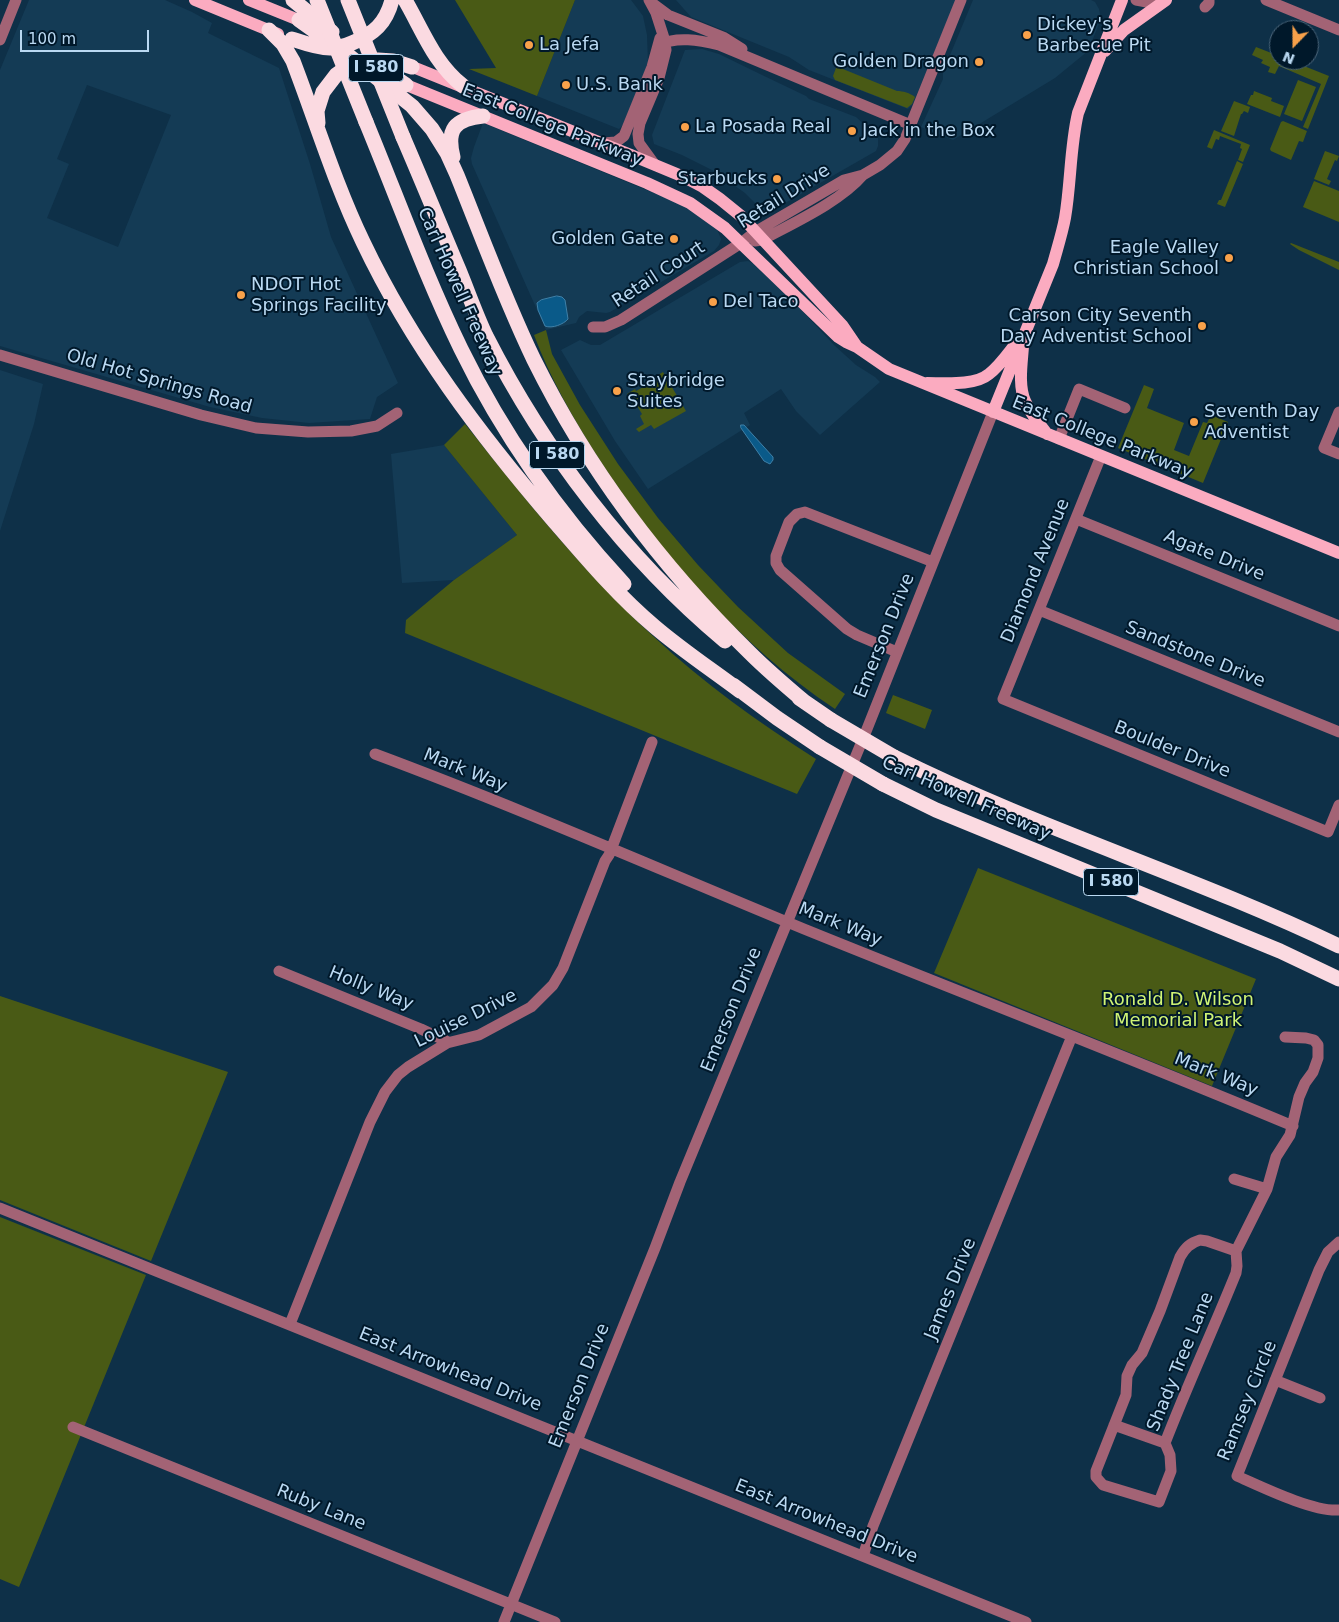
<!DOCTYPE html>
<html>
<head>
<meta charset="utf-8">
<style>
	body { margin:0 }
	#map { position:relative; width:1339px; height:1622px; overflow:hidden; background:#0e3048; font-family:"DejaVu Sans",sans-serif }
	canvas { display:block }
	.north { position:absolute; left:1269px; top:20px; width:50px; height:50px; box-sizing:border-box; background:#00182a; border:1px solid #4a657a; border-radius:50%; rotate:202deg; font-size:14px; font-weight:700; line-height:20px; text-align:center; color:#bad9f2 }
	.north::after { content:''; display:block; margin:auto; width:18px; height:22px; background:#f8a14a; clip-path:polygon(50% 0,100% 100%,50% 72%,0 100%) }
	.scale { position:absolute; left:20px; top:30px; width:129px; height:22px; box-sizing:border-box; border:2px solid #bad9f2; border-top:0; padding-left:6px; font-size:15px; line-height:18px; white-space:nowrap; color:#bad9f2; -webkit-text-stroke:4px #00182a; paint-order:stroke }
</style>
</head>
<body>
<div id="map">
<canvas width="1339" height="1622"></canvas>
<div class="north">N</div>
<div class="scale">100 m</div>
</div>
<script>
const ctx = document.querySelector('canvas').getContext('2d');
ctx.lineJoin = 'round';
function paint(path, color) { ctx.fillStyle = color; ctx.fill(path, 'evenodd'); }
function trace(path, color, width, dash) { ctx.strokeStyle = color; ctx.lineWidth = width; ctx.lineCap = dash ? 'butt' : 'round'; ctx.setLineDash(dash || []); ctx.stroke(path); }
function drawText(font, color, halo, rows, align = 'center') {
  ctx.font = font + ' "DejaVu Sans",sans-serif'; ctx.lineWidth = 4; ctx.setLineDash([]); ctx.textBaseline = 'middle'; ctx.strokeStyle = halo; ctx.fillStyle = color; for (const [text, x, y, turn = 0] of rows) {
    ctx.save(); ctx.translate(x, y); ctx.rotate((+turn || 0) * Math.PI / 180); ctx.textAlign = isNaN(turn) ? turn : align; if (halo) ctx.strokeText(text, 0, 0); ctx.fillText(text, 0, 0); ctx.restore();
  }
}
paint(new Path2D(`
	M29,0h136l27,12 20,11 -4,10 71,35 31,96 21,73 67,146 -21,14 -7,22 -61,4 -47,-5 -52,-11 -210,-61v-276zM87,85l84,30 -53,132 -71,-29 22,-54 -12,-5z
	M575,0h56l12,16 4,19 1,28 -25,62 -4,4 -82,-33z
	M676,0h280l-43,104 -5,5 -99,-39 -20,-13 -98,-40z
	M973,0h118l4,2 4,7 2,10 -13,32 -33,27 -102,62 -32,-13 22,-48v-7z
	M702,49l17,5 41,20 46,22 3,3 47,18 22,20v9l-2,5 -110,63 -21,-21 -31,-22 -32,-16 -28,-11 -2,-9 33,-85z
	M483,123l195,80 12,7 27,19 4,10 -2,6 -5,6 -104,61 -4,1 -19,-2 -8,6 -3,6 -30,7 -74,-166 -1,-6 3,-11z
	M748,261l8,4 52,52 26,28 22,20 19,12 5,5 -60,53 -24,-24 -15,-22 -37,24 6,12 -102,64 -33,-48 -54,-91 19,-10 11,5h9l140,-83z
	M0,370l43,14 -9,40 -34,107z
	M444,445l73,90 -63,45 -52,3 -11,-129z`), '#143b55');
paint(new Path2D(`
	M455,0h120l-38,96 -68,-27 27,-1z
	M1256,47l23,9v4h10l40,16 -21,53 -5,-2 18,-43 -42,-18 -4,8 -7,-2 2,-5 -9,-4 2,-3 -11,-5z
	M838,67l59,24c6,0 13,2 18,6l-3,7 -5,4 -72,-28 -2,-4 3,-8z
	M1298,80l18,7 -14,34 -18,-7z
	M1254,91l18,7 -1,3 13,5 -4,11 -33,-13 4,-9h2z
	M1234,101l16,6 -2,6 -4,-2 -2,3h-1l-7,22 -13,-5z
	M1283,121l24,10 -4,11 -4,-1 -8,19 -20,-9 -1,-2 11,-27z
	M1214,130l36,15 -7,17 -5,-2 4,-11 -2,-1 1,-4 -21,-8 -1,4 -3,-1 -4,10 -5,-2z
	M1325,151l14,5 -2,5 -2,-1 -8,19 4,2 -2,4 -15,-6z
	M1237,161l6,3 -18,43 -8,-3 2,-4h2z
	M1314,181l25,10v31l-36,-15z
	M1291,243l48,19v8l-40,-20 -9,-6z
	M546,330l6,24 28,51 38,59 40,54 40,47 40,42 50,46 57,41 -10,15c-96,-64 -173,-154 -236,-250 -25,-39 -49,-81 -65,-124z
	M663,372l23,39 -32,18 -3,-4 -12,7 -3,-3 8,-5 -4,-8 2,-2 -5,-8 -3,1 -7,-13 8,-5 1,2 20,-11 -1,-3z
	M1144,385l10,4 -7,19 37,15 -10,27 15,6 14,-34 4,1 4,-8 17,7 -25,61 -85,-35z
	M465,424c59,74 118,148 188,212 50,47 105,86 163,123l-19,35 -392,-161 1,-13 48,-40 63,-45 -73,-90z
	M893,695l39,15 -7,19 -39,-16z
	M978,868l278,111 -44,107 -278,-113z
	M0,996l228,76 -77,189 -151,-61z
	M0,1217l146,58 -127,312 -19,-8z`), '#495a15');
const water = new Path2D(`
	M557,296l5,1 3,3 3,19c-4,5 -16,10 -23,7l-7,-16 -1,-7 4,-3z
	M741,425h3l29,32v3l-3,4 -6,-3 -23,-33z`);
paint(water, '#0a5a89');
trace(water, '#3f80a8', 1);
trace(new Path2D(`
	M649,0l7,13 8,25 2,12 -7,28 -19,45 -2,11 1,9 16,22
	M1136,0l16,3 11,-3
	M1266,0l73,30
	M652,3l16,12 55,22 19,12
	M1205,7l4,-4v-3
	M0,40l16,-40
	M658,45c19,-9 41,-5 61,0l192,80
	M603,143l13,-1 8,-6 28,-69 8,-29
	M755,241l7,-1c31,-17 78,-38 101,-65
	M593,327h12l16,-7 120,-77 14,-11 89,-52 19,-5 17,-10 17,-14 8,-12 56,-139
	M0,355l201,60 55,13 52,4 43,-1 26,-5 20,-13
	M1339,412l-15,36 15,6
	M1059,439l20,-50 46,19
	M1101,456l-98,243 325,133 11,-27
	M1076,519l263,107
	M1039,610l300,122
	M897,652l-40,-17 -10,-6 -67,-59 -4,-7v-7l13,-34 8,-8 8,-2 128,50
	M375,754c145,54 286,116 429,175 163,66 327,129 489,197
	M279,971l142,58 25,12 1,2
	M1234,1179l33,10
	M0,1208l1026,414
	M1200,1240l7,1 29,10 1,15 -1,7c-23,57 -49,113 -71,170l5,12 1,16 -12,31 -56,-17 -7,-8v-6l30,-76 1,-19 5,-11 10,-12 18,-42 20,-54c5,-9 10,-14 20,-17z
	M1339,1242l-11,10 -9,18 -82,206c25,11 76,36 102,34
	M1236,1251l31,-62 9,-32 14,-22 9,-38 6,-14 8,-11 5,-14v-13l-4,-5 -8,-2 -21,-1
	M290,1324l80,-202 15,-30 13,-17 10,-8 39,-24 32,-8 52,-28 22,-22 10,-17 42,-107 4,-6 43,-113
	M1275,1380l45,18
	M1114,1425l51,18
	M73,1427l482,195
	M863,1556l10,-30 199,-490
	M504,1622l151,-374 25,-66 187,-453 126,-317`), '#a36375', 11);
trace(new Path2D(`
	M195,0l83,34
	M249,0l57,23
	M1105,51l19,-21 42,-30
	M403,63l228,92 53,22 19,10 17,12 21,17 101,109 15,22
	M399,82l248,101 43,20 35,25 113,109 8,5 11,5 32,22 450,184
	M1023,346c-1,17 -5,39 2,55 5,12 14,22 22,33
	M927,383c17,0 48,3 62,-9 11,-8 20,-22 29,-33
	M993,412l60,-148c4,-15 9,-30 12,-46 6,-35 5,-71 13,-105l44,-113`), '#fbabc0', 12);
trace(new Path2D(`
	M293,0l39,32
	M405,0c18,31 29,63 58,86
	M299,20l49,35 64,51 20,23 15,24 10,22c25,62 48,125 77,185 55,111 128,207 216,293 18,18 37,34 56,50
	M269,30l14,14 10,17c23,60 42,123 70,181 49,103 117,193 191,279 32,37 64,75 101,106 27,23 57,43 85,64
	M292,39c12,4 25,9 38,9 7,0 15,-2 22,-5 22,-9 34,-20 40,-43
	M375,64l31,21
	M366,122c31,75 59,153 95,227 42,86 98,165 163,235
	M318,123l-1,-12 6,-19 13,-17 10,-7 32,-8 15,1 19,6
	M403,137c19,44 37,88 56,133 9,22 17,45 27,66 59,116 140,222 239,305
	M453,157c-7,-28 2,-38 30,-41
	M733,685l44,33 43,29
	M799,698l32,22
	M894,757c144,72 299,119 445,189
	M883,784l53,26 344,141 59,28`), '#fbdae1', 15);
trace(new Path2D(`
	M317,0l49,122
	M348,0l55,137
	M831,720l63,37
	M820,747l63,37`), '#fbdae1', 15);
for (const [x, y, r, color] of [
	[1027,35,5,"#f8a14a"],
	[529,45,5,"#f8a14a"],
	[979,62,5,"#f8a14a"],
	[566,85,5,"#f8a14a"],
	[685,127,5,"#f8a14a"],
	[852,131,5,"#f8a14a"],
	[777,179,5,"#f8a14a"],
	[674,239,5,"#f8a14a"],
	[1229,258,5,"#f8a14a"],
	[241,295,5,"#f8a14a"],
	[713,302,5,"#f8a14a"],
	[1202,326,5,"#f8a14a"],
	[617,391,5,"#f8a14a"],
	[1194,422,5,"#f8a14a"]
]) { const dot = new Path2D(); dot.arc(x, y, r, 0, 2 * Math.PI); ctx.fillStyle = color; ctx.fill(dot); trace(dot, '#00182a', 2); }
for (const [x, y, w] of [
	[376,68,55],
	[557,455,55],
	[1111,882,55]
]) { const box = new Path2D(); box.roundRect(x - w / 2, y - 13.5, w, 27, 4); ctx.fillStyle = '#00182a'; ctx.fill(box); trace(box, '#bad9f2', 1); }
drawText('bold 16px', '#bad9f2', null, [
	["I 580",376,68],
	["I 580",557,455],
	["I 580",1111,882]
]);
drawText('18px', '#bad9f2', '#00182a', [
	["Dickey's",1037,25],
	["Barbecue Pit",1037,46],
	["La Jefa",539,45],
	["Golden Dragon",969,62,"right"],
	["U.S. Bank",576,85],
	["La Posada Real",695,127],
	["Jack in the Box",862,131],
	["Starbucks",767,179,"right"],
	["Golden Gate",664,239,"right"],
	["Eagle Valley",1219,248,"right"],
	["Christian School",1219,269,"right"],
	["NDOT Hot",251,285],
	["Springs Facility",251,306],
	["Del Taco",723,302],
	["Carson City Seventh",1192,316,"right"],
	["Day Adventist School",1192,337,"right"],
	["Staybridge",627,381],
	["Suites",627,402],
	["Seventh Day",1204,412],
	["Adventist",1204,433]
], 'left');
drawText('18px', '#bad9f2', '#00182a', [
	["East College Parkway",552,126,22],
	["Retail Drive",784,197,-32],
	["Retail Court",659,275,-33],
	["Carl Howell Freeway",459,292,66],
	["Old Hot Springs Road",159,382,16],
	["East College Parkway",1102,438,22],
	["Agate Drive",1214,556,22],
	["Diamond Avenue",1036,571,-68],
	["Emerson Drive",885,636,-68],
	["Sandstone Drive",1195,655,22],
	["Boulder Drive",1172,750,22],
	["Mark Way",465,771,22],
	["Carl Howell Freeway",966,799,24],
	["Mark Way",840,925,22],
	["Holly Way",371,989,22],
	["Emerson Drive",732,1010,-68],
	["Louise Drive",466,1019,-26],
	["Mark Way",1216,1075,22],
	["James Drive",951,1289,-68],
	["Shady Tree Lane",1181,1362,-68],
	["East Arrowhead Drive",450,1370,22],
	["Emerson Drive",580,1386,-68],
	["Ramsey Circle",1248,1401,-68],
	["Ruby Lane",321,1508,22],
	["East Arrowhead Drive",826,1522,22]
]);
drawText('18px', '#d0f475', '#00182a', [
	["Ronald D. Wilson",1178,1000],
	["Memorial Park",1178,1021]
]);
</script>
</body>
</html>
